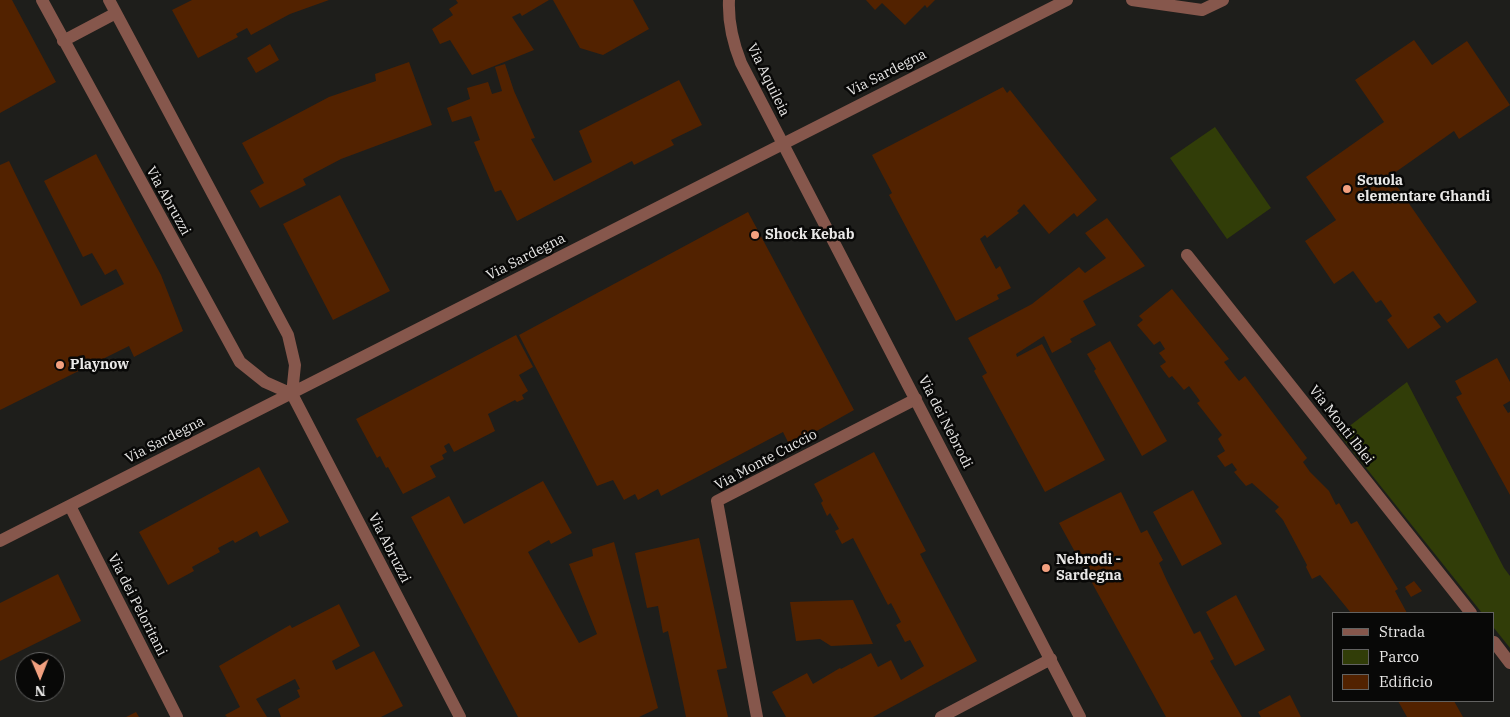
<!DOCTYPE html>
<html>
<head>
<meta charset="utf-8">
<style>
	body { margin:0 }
	#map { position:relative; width:1510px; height:717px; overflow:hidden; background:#1e1e1b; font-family:"IBM Plex Serif",serif }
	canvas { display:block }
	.legend { position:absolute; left:1332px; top:612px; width:162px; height:90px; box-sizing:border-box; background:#080807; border:1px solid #626261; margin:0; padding:6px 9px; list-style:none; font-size:15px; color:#e9e8e7 }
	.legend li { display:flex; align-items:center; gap:10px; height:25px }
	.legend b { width:25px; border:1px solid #626261 }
	.north { position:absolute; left:15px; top:652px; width:50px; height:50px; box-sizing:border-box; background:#080807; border:1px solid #626261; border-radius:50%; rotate:179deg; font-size:14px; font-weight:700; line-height:20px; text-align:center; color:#e9e8e7 }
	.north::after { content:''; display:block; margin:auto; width:18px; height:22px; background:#f2a07f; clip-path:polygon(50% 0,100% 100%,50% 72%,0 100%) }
</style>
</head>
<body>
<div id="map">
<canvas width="1510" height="717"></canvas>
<ul class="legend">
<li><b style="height:6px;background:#86574c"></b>Strada</li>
<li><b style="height:14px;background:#313d08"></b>Parco</li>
<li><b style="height:14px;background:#522200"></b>Edificio</li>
</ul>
<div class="north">N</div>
</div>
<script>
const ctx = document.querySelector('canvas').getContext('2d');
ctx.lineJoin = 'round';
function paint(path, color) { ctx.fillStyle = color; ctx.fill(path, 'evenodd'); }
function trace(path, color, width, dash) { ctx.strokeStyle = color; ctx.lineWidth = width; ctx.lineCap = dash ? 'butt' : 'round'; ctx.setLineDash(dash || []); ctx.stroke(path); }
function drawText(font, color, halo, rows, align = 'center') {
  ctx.font = font + ' "IBM Plex Serif",serif'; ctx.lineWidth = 5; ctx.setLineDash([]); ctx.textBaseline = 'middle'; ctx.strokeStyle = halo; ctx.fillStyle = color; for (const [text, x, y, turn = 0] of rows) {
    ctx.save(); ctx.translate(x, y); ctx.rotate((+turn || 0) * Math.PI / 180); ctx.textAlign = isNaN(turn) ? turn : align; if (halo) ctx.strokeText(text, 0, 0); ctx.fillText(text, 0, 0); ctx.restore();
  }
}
paint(new Path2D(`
	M1215,127l56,81 -44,31 -57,-81z
	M1407,382l97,186 6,8v72l-16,-20v-15h-12l-143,-179z`), '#313d08');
paint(new Path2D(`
	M0,0h12l44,82 -56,31z
	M192,0h137l-39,14 -39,21 -4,-7 -11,6 2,3 -40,21 -26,-48z
	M456,0h93l-27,16 -2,-3 -8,4 22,33 -62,25 -22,-35 -10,4 -8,-15 21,-14 -4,-6 9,-6z
	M553,0h80l16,29 -46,26 -23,-7z
	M866,0h69l-8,8 -2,-3 -20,20 -23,-22 -7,7z
	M1414,40l18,25 35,-24 43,64 -51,34 -5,-8 -64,45 87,126 -30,21 -8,-10 -6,4 8,10 -33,22 -21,-29 5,-4 -11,-16 -5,3 -23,-32 -19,13 -29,-43 31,-21 -30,-43 78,-55 -29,-42z
	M270,44l9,16 -23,13 -9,-15z
	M409,62l23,63 -91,34 -38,20 3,6 -46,23 -10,-17 14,-8 -22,-40 87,-46 47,-16 -1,-7z
	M505,64l9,27 21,47 -4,1 23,42 38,-19 -13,-31 100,-51 23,45 -31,15 3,5 -40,20 -2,-4 -115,60 -16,-31 -6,2 -21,-50 6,-2 -9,-24 -19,6 -5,-14 23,-9 -3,-11 21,-6 4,12 10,-3 -7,-24z
	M1003,87l4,6 3,-3 87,110 -20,17 -3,-4 -25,21 -25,-30 -7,7 2,2 -32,25 -2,-3 -5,4 16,30 4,-3 11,22 -14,7 2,4 -43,22 -67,-126 3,-2 -20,-38z
	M96,154l65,121 22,56 -49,26 -5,-11 -129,64v-245l9,-4 19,39 53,106 43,-22 -8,-15 -11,6 -13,-22 -9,4 -39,-76z
	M340,195l50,96 -57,29 -50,-96z
	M748,212l106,198 -64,36 -7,-14 -122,64 -3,-7 -20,11 -3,-6 -11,6 -11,-20 -16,6 -78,-151z
	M1107,218l38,48 -62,35 13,24 -26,14 2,3 -20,11 -8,-17 -28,18 1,3 25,-13 63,116 -60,32 -63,-116 5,-3 -19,-35 64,-34 47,-37 6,6 21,-15 -21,-25z
	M1172,289l57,70 -5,3 10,13 5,6 6,-5 62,82 -4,4 7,10 19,19 7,14 3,-2 12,21 6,-3 41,68 -3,2 12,22h-56l-31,-38 -8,4 -6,-12 1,-2 -24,-45 -8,-9 4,-4 -27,-24 -6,3 -12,-14 3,-2 -5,-7 -7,4 -8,-11 8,-5 -7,-12 4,-4 -25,-32 3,-2 -11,-15 -5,4 -12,-14 -3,2 -9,-12 6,-4 -7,-9 6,-4 -5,-8 -6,4 -17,-20 6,-5 -4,-4z
	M516,335l17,32 -14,8 9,16 -6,4 2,4 -7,3 -2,-2 -27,14 7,17 -41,21 -5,-9 -5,3 3,6 -5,3 2,4 -14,7 6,11 -33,17 -15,-27 -2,1 -6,-12 -3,2 -21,-39z
	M1110,341l57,100 -25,15 -48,-85 2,-2 -9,-15z
	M1497,358l13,24v19l-7,4 5,8 2,-1v83l-54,-98 6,-3 -7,-13z
	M874,452l52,99 -6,3 57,107 -104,56h-87l-14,-25 35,-19 6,11 27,-16 1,1 30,-16 7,14 13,-7 10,20 23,-14 -14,-26 -5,2 -9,-17 5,-3 -10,-19 -3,2 -35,-67 -11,6 -7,-13 4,-2 -9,-16 -3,3 -6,-13 2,-2 -9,-17z
	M259,467l30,55 -29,15 -3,-6 -22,12 -2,-3 -15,8 2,4 -28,15 2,4 -26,14 -29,-53z
	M543,481l29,52 -21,11 -2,-4 -21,12 51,91 18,-9 -28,-70 24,-8 -1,-7 22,-7 44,166 -19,9h-121l-107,-200 38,-21 15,28z
	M1193,490l29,54 -40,22 -29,-54z
	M1121,492l20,41 6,-3 16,30 -4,3 8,18 27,53 6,-3 14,28 -4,2 32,56h-76l-107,-194z
	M699,538l28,130 -10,2 11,47h-42l-18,-86 -5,2 -5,-27 -11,2 -12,-55z
	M58,574l23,47 -81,40v-58z
	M1414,581l8,10 -11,6 -6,-10z
	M1236,595l29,55 -30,16 -29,-54z
	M853,600l20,44 -42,2 -11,-7 -24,2 -6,-39z
	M339,604l21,42 -28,15 4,9 38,-19 29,55 -22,11h-100l-3,-8 22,-12 -3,-7 3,-1 -5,-10 -39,20 11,18h-40l-2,-2 15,-8 -21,-41 71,-41 2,3z
	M1290,695l11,22h-40l-3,-5z
	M1398,701h56l9,16h-56z
	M136,712l3,5h-13z`), '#522200');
trace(new Path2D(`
	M42,0l198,362 25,20 27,12
	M109,0l179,335 7,30 -3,29 168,323
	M729,0c-1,22 4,43 12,63l339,654
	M1132,0l70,10 21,-10
	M63,41l53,-28
	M1187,255l284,358
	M70,506l107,211
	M0,541c356,-179 710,-363 1067,-541
	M1494,642l16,21
	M757,717l-40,-216 199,-102
	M941,717l110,-58`), '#86574c', 12);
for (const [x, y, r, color] of [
	[1347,189,5,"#f2a07f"],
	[755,235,5,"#f2a07f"],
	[60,365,5,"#f2a07f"],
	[1046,568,5,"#f2a07f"]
]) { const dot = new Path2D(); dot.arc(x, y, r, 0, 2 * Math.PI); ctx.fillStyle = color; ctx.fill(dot); trace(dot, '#080807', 2); }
drawText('14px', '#e9e8e7', '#080807', [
	["Via Sardegna",887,73,-27],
	["Via Aquileia",768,80,64],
	["Via Abruzzi",168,201,61],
	["Via Sardegna",526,257,-27],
	["Via dei Nebrodi",945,422,63],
	["Via Monti Iblei",1341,425,52],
	["Via Sardegna",165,440,-27],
	["Via Monte Cuccio",766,460,-28],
	["Via Abruzzi",389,548,63],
	["Via dei Peloritani",137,605,63]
]);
drawText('bold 14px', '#e9e8e7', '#080807', [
	["Scuola",1357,181],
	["elementare Ghandi",1357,197],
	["Shock Kebab",765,235],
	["Playnow",70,365],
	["Nebrodi -",1056,560],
	["Sardegna",1056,576]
], 'left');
</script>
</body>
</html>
